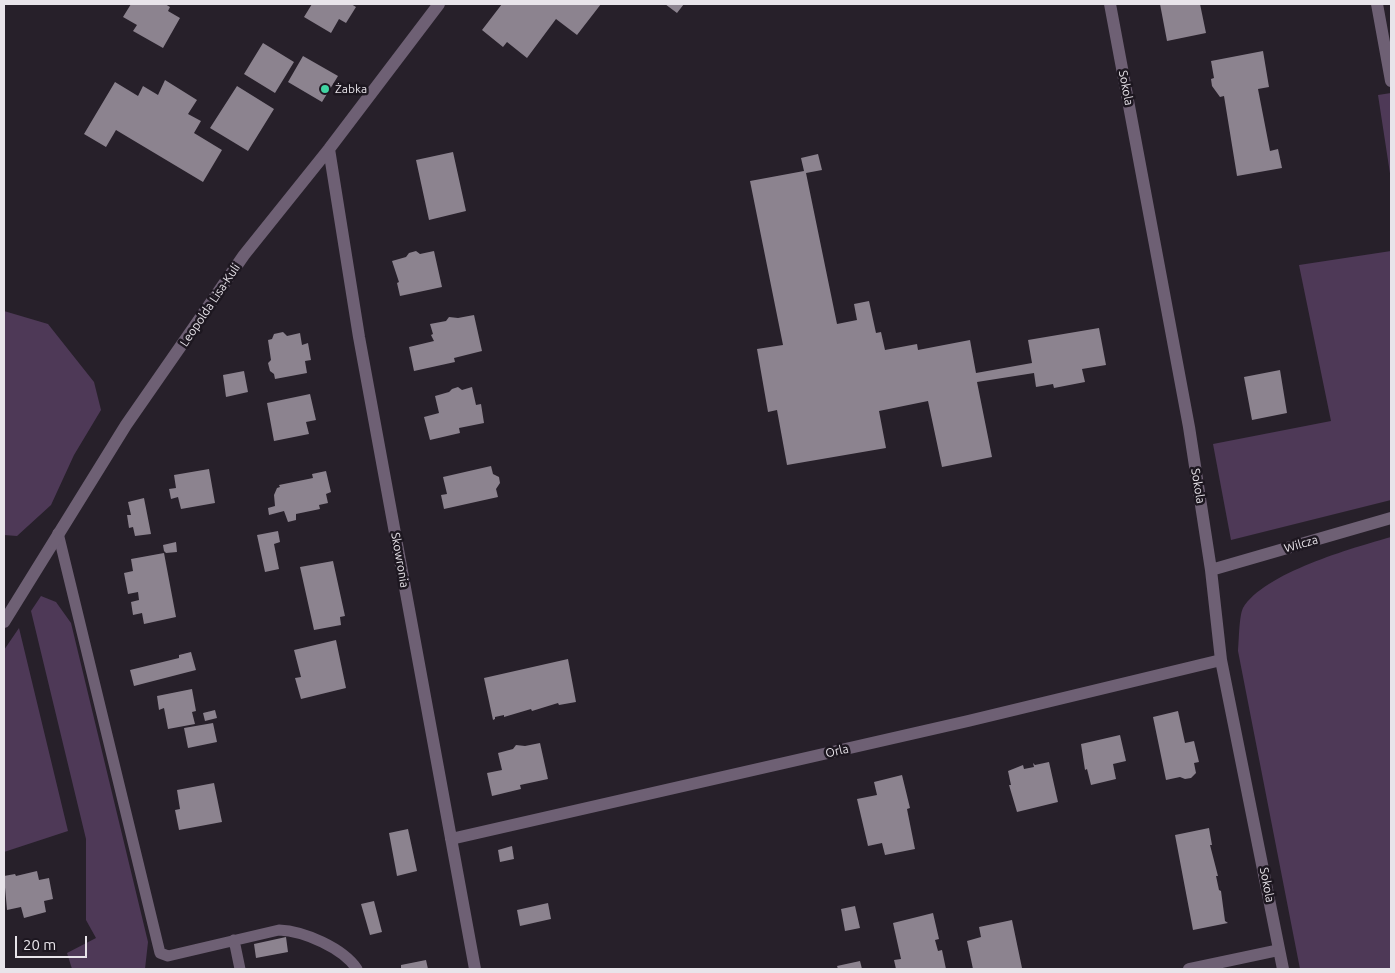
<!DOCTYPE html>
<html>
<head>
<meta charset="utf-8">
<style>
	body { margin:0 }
	#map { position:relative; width:1395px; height:973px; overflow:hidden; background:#27202a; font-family:Ubuntu,sans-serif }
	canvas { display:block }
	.frame { position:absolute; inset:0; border:5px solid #e8e4ea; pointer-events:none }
	.scale { position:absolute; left:15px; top:936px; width:72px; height:22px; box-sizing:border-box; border:2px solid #e8e4ea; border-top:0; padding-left:6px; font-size:15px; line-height:18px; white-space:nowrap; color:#e8e4ea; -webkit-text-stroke:4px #1d1720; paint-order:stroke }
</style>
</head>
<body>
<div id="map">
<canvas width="1395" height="973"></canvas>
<div class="frame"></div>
<div class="scale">20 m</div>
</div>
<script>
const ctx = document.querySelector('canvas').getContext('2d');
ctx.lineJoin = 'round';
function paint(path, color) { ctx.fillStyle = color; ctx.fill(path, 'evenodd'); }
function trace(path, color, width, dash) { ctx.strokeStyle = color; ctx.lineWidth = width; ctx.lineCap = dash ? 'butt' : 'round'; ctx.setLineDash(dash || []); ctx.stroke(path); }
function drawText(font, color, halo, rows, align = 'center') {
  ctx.font = font + ' Ubuntu,sans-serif'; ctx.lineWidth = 5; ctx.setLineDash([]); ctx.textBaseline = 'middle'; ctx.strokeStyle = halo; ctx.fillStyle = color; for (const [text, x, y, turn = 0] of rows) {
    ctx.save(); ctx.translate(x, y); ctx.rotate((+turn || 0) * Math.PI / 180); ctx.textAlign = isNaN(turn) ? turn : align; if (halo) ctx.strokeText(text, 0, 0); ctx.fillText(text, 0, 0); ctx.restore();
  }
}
paint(new Path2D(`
	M1391,93v87l-13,-85z
	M1391,251v249l-160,40 -18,-96 118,-23 -32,-156z
	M4,311l44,13 46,58 7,28 -27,45 -23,50 -34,31 -13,-1z
	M1391,537v432h-91l-62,-318c1,-10 1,-35 5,-43 21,-35 109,-60 148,-71z
	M41,596l15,6 15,21 77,319 -3,27h-73l-5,-16 29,-15 -10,-18v-81l-55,-228z
	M19,628l49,203 -64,21v-202z`), '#4e3957');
paint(new Path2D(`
	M131,4h34l5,3 -2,4 12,7 -17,30 -30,-17 4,-6 -14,-8z
	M312,4h39l5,3 -10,16 -7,-4 -8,14 -27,-16z
	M502,4h99l-24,31 -21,-16 -29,39 -20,-16 -4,5 -21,-17z
	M665,4h19l-7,9z
	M1160,4h40l6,29 -39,8z
	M263,43l31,19 -19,31 -31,-19z
	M1263,51l6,36 -11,2 12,62 8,-2 4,19 -45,8 -13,-80 -4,1 -8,-11 -1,-7 3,-1 -3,-17z
	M303,56l35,20 -16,26 -34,-20z
	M165,80l32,20 -9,14 13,7 -7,12 28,17 -19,32 -87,-52 -10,17 -22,-13 31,-52 23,14 5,-10 15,9z
	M237,86l37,23 -26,42 -38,-23z
	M453,152l13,59 -37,9 -13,-60z
	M818,154l4,16 -16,3 31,151 20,-4 -3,-16 15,-3 7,32 5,-1 4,18 32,-6 1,6 52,-10 6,33 56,-10 -4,-23 71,-12 7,37 -24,4 3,13 -31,6 -1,-4 -17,3 -2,-14 -57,9 15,75 -50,10 -14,-66 -49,10 7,37 -99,17 -10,-55 -9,2 -11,-63 26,-4 -33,-164 54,-10 -3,-13z
	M416,251l4,3 14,-3 8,36 -42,9 -3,-13 2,-1 -7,-21 14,-4 3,-4z
	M474,315l8,36 -28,7 1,4 -41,9 -5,-24 25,-6 -3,-6 2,-1 -3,-10 16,-3 3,-4 9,1z
	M283,332l4,4 13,-3 2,12 6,-2 3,17 -6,1 2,12 -32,6 -1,-5 -4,-3 -2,-8 3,-3 -3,-20 4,-1 2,-5z
	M1280,370l7,43 -35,7 -8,-43z
	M244,371l4,21 -22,5 -3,-22z
	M458,387l4,3 10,-3 4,18 5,-1 3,19 -25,5 1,5 -30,7 -6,-23 15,-4 -4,-17 14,-4 3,-3z
	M310,394l6,26 -10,2 3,12 -35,7 -7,-38z
	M491,466l2,8 6,3 1,6 -4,6 2,8 -54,12 -3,-14 6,-1 -4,-17z
	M209,469l6,34 -34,6 -3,-12 -7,2 -2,-10 7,-1 -2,-13z
	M326,471l5,21 -5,2 2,9 -9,2 1,4 -24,5v6l-8,2 -4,-11 -15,4 -1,-7 7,-2 -1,-11 3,-7 3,-1 -1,-2 34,-7 -1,-4z
	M144,498l7,36 -16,2 -2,-9 -4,1 -2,-13h4l-3,-13z
	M278,531l2,11 -6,2 5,25 -14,3 -8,-37z
	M176,542l1,10 -11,1 -2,-2 -1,-6z
	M164,553l12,64 -32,7 -2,-11 -9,2 -2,-13 8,-2 -1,-8 -10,2 -4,-21 9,-2 -2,-12z
	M333,561l12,55 -5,1 1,8 -27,5 -14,-63z
	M336,640l10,48 -45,11 -6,-21 6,-1 -7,-27z
	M191,652l5,18 -62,16 -4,-16 49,-12v-3z
	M568,659l8,43 -17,3 -1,-2 -26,8 -1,-2 -27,8v-2l-9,2v2l-2,1 -9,-42z
	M192,689l4,22 -4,1 3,12 -27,5 -4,-21 -5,2 -2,-14z
	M215,710l2,8 -12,3 -2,-8z
	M1178,711l7,32 9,-2 5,21 -5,1 2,10 -5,5 -6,1 -5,-2 -14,3 -13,-63z
	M213,723l4,19 -29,6 -4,-20z
	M1120,735l6,26 -13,3 3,15 -25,6 -4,-16 -2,1 -4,-26z
	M540,743l8,36 -28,6 1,4 -29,7 -5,-23 15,-3 -4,-17 15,-4 3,-4 9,1z
	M1049,762l9,40 -41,10 -8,-27h2l-3,-14 15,-6 1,4 10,-2 -1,-4 2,2z
	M902,775l8,33 -3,1 8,40 -30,6 -3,-12 -14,3 -11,-47 20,-4 -3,-13z
	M214,783l8,39 -43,8 -4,-20 5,-1 -3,-19z
	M1209,828l3,17h-2l8,31h-2l3,14 2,1 4,30 3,2 -35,7 -18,-95z
	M408,829l9,42 -20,5 -8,-43z
	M512,846l2,13 -14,3 -2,-12z
	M37,871l2,9 10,-2 4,21 -9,2 2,11 -22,6 -3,-11 -14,3 -3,-34 11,-2 1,2z
	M374,901l8,31 -12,3 -9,-31z
	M548,903l3,16 -31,7 -3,-16z
	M855,906l5,22 -15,3 -4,-22z
	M933,913l6,26 -4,1 3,11 4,-1 4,19h-50l-2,-9 7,-1 -8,-36z
	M1012,920l10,48 -49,1 -6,-28 14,-4 -2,-10z
	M286,937l2,15 -32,6 -2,-14z
	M426,960l2,9h-27v-4z
	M860,961l2,8h-24l-1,-3z`), '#8c838f');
trace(new Path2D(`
	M58,533l102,420 8,3 111,-26c25,1 64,18 78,39
	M234,940l6,29`), '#6e6074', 11);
trace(new Path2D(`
	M1110,4l79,423 22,143 10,90 62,309
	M1377,4l14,77
	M329,149l30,188 116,632
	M1211,570l180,-52
	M4,622l122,-197 118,-170 85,-106 110,-145
	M451,839l517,-118 253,-61
	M1189,969l90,-19`), '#6e6074', 12);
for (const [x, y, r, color] of [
	[325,89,5,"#40d4a2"]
]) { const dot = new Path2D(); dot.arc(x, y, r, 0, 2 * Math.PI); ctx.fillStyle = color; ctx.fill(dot); trace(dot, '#1d1720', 2); }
drawText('12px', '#e8e4ea', '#1d1720', [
	["Sokola",1126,88,79],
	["Leopolda Lisa-Kuli",210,305,-56],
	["Sokola",1198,486,81],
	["Wilcza",1301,544,-16],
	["Skowronia",400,560,80],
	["Orla",837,751,-13],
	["Sokola",1267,885,79]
]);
drawText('12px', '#e8e4ea', '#1d1720', [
	["Żabka",335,89]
], 'left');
</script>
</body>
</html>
